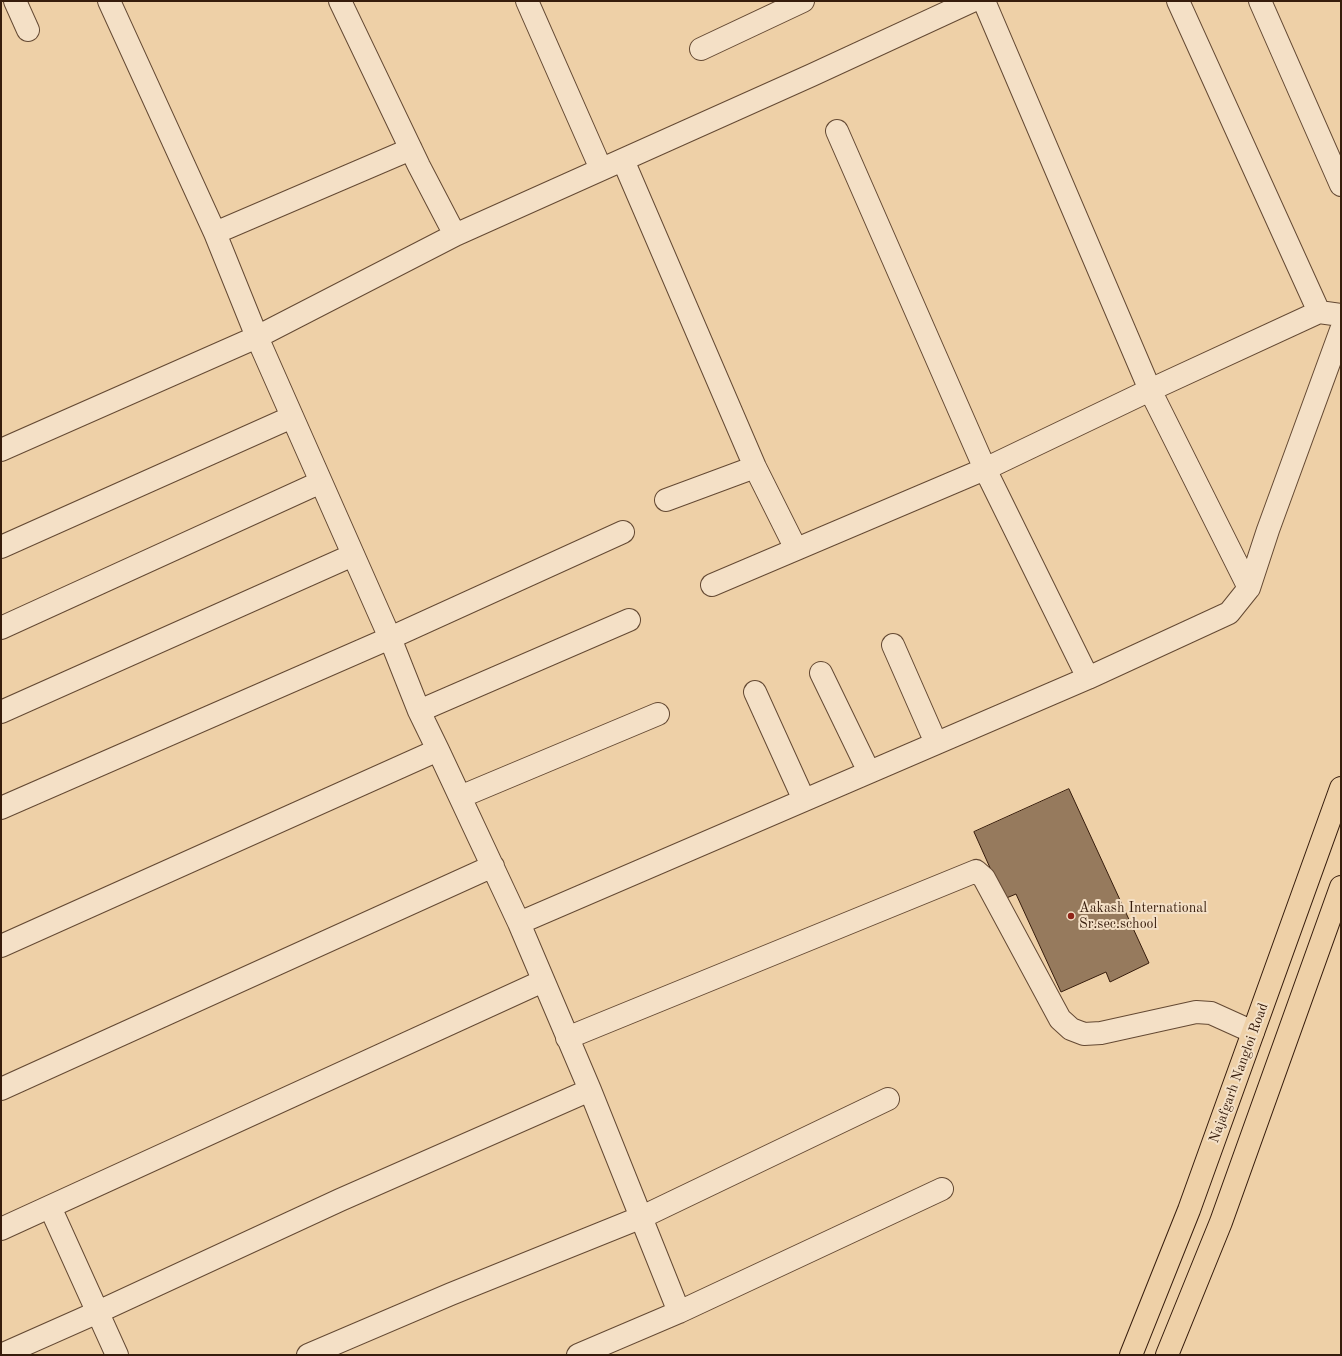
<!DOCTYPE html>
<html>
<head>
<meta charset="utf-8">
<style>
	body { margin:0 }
	#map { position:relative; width:1342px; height:1356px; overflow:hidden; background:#eed0a7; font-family:"Old Standard TT",serif }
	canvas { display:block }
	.frame { position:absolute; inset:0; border:2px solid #361c0c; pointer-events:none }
</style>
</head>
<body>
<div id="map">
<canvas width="1342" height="1356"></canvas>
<div class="frame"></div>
</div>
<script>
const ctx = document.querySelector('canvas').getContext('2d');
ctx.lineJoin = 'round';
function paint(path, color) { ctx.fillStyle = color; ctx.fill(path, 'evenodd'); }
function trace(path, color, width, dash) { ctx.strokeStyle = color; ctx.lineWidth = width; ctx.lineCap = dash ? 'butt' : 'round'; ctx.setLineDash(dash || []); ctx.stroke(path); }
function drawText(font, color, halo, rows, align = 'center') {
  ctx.font = font + ' "Old Standard TT",serif'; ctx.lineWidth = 4; ctx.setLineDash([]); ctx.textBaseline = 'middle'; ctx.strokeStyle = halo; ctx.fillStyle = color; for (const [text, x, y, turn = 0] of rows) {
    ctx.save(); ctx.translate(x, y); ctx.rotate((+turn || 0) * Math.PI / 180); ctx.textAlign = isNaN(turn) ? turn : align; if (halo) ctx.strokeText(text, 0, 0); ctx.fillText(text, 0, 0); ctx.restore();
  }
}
const building = new Path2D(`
	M1069,789l80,174 -39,19 -4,-10 -45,20 -45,-98 -12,5 -30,-67z`);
paint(building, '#967a5d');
trace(building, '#361c0c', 1);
const minor = new Path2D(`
	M15,1l13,29
	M109,1l106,232 42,104 133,301 29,73 19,39 81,173 71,167 89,222
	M340,1l79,165 36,69
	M527,1l74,168
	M984,1l166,389 99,198
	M1178,1l141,311
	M1260,1l81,184
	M701,49l102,-48
	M837,131l148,338 103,209
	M623,160l132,307 41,82
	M215,233l196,-84
	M1,450l256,-113 198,-102 357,-160 160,-74
	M666,500l89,-33
	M1,547l291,-130
	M712,585l273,-116 165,-79 169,-78 22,3
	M1,628l320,-146
	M893,645l43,98
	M821,673l48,99
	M755,692l49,108
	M419,711l210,-91
	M1,712l352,-157
	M460,797l198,-83
	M1,808l389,-170 233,-106
	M519,923l569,-245 141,-65 20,-25 19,-58 73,-200
	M1,946l437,-196
	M567,1038l409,-167 8,7 76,141 11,10 13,5 17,-1 95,-21 15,1 42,19
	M1,1089l492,-223
	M50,1207l67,148
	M1,1229l542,-248
	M1,1355l97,-43 242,-112 250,-110
	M308,1355l143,-61 191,-77 246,-118
	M578,1355l101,-43 263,-123`);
const major = new Path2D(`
	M1131,1355l58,-145 152,-422
	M1167,1355l54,-133 120,-335`);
trace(minor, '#644933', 24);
trace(major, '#361c0c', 24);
trace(minor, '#f4e0c6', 22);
trace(major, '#eed0a7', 22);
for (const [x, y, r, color] of [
	[1071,916,4,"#8f2418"]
]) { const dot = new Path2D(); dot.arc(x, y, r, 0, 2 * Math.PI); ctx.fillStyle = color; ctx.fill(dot); trace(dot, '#f4e0c6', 1.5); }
drawText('14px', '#361c0c', '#f4e0c6', [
	["Aakash International",1079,908],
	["Sr.sec.school",1079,924]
], 'left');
drawText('14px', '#361c0c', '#f4e0c6', [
	["Najafgarh Nangloi Road",1239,1073,-70]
]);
</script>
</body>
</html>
